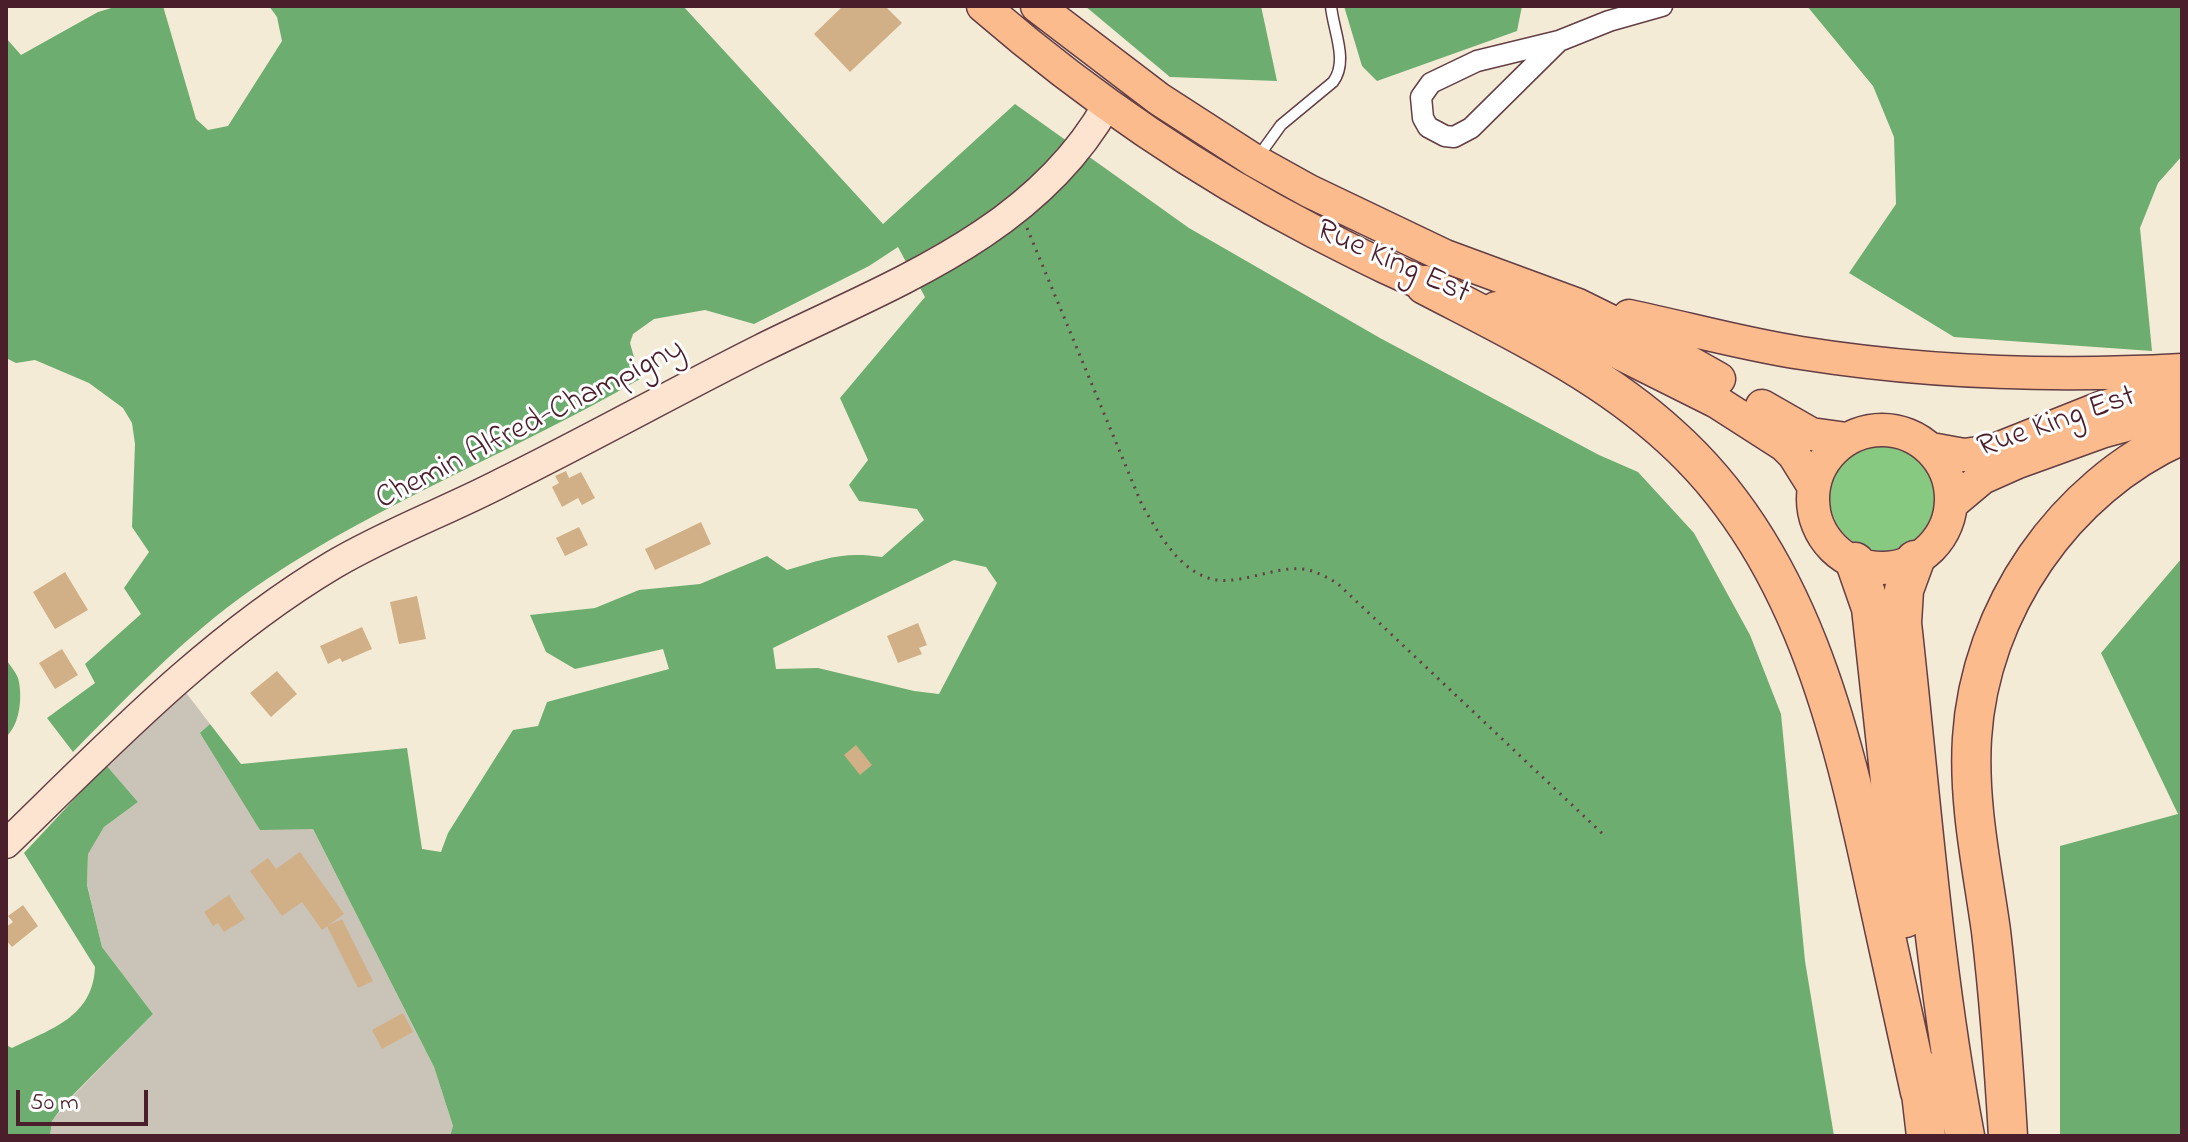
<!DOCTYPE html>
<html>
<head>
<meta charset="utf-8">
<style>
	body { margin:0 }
	#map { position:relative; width:2188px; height:1142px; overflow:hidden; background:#f3ebd6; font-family:"Indie Flower",sans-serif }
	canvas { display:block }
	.frame { position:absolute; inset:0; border:8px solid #4a1f2b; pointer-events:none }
	.scale { position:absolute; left:16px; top:1090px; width:132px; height:36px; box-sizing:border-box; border:4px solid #4a1f2b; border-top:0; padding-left:10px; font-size:24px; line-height:28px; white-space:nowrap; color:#4a1f2b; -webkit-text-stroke:6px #fff; paint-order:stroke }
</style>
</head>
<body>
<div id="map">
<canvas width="2188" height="1142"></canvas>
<div class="frame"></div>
<div class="scale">50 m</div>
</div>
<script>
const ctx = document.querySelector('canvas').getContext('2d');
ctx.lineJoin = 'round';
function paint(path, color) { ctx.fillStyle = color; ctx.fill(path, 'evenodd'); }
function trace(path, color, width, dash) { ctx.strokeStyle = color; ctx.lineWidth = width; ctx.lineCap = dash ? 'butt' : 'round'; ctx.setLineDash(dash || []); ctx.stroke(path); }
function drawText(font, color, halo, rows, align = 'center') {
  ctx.font = font + ' "Indie Flower",sans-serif'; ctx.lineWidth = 6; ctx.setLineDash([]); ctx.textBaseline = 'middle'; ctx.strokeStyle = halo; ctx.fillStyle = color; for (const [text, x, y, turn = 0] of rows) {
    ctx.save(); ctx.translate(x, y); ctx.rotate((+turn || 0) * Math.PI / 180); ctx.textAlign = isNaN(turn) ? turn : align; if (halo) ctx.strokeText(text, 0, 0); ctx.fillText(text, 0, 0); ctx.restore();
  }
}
paint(new Path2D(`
	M184,690l26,34 -10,10 113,95 121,238 19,59 -3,10h-400l2,-15 14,-18 87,-89 -51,-67 -15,-63 1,-31 16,-26 34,-25 -32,-37z`), '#cac3b8');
paint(new Path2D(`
	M1830 498a53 53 0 1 1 106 0a53 53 0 1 1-106 0Z`), '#87c981');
paint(new Path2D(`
	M118,6h45l33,113 12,11 20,-4 54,-85 -5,-24 -8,-11h414l200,218 132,-120 174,124 191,110 219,117 39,17 56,61 56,102 31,79 24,247 29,175h-1384l3,-10 -19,-59 -121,-238 -53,1 -60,-97 10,-9 31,40 166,-16 15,101 19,3 7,-19 65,-103 25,-4 9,-24 122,-33 -6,-20 -88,20 -29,-17 -16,-37 65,-7 44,-18 61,-6 67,-28 20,14c37,-11 56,-19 95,-13l42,-37 -7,-11 -58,-8 -10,-16 19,-25 -28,-62 85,-101 -27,-50 -29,19 -115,58 -49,-14 -51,9 -21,15 -3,9 10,36c-122,71 -255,121 -373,200 -73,48 -133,111 -194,173l-26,-34 48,-35 -10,-19 56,-50 -17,-26 25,-36 -17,-25 3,-83 -3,-21 -9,-15 -34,-25 -54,-23 -19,3 -10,-5v-320l15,17 77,-43zM954,560l32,7 11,16 -58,111 -25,-3 -96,-23 -42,1 -3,-21z
	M1085,6h176l16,75 -107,-4z
	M1344,6h178l-5,25 -140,50 -15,-15z
	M1807,6h375v150l-24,27 -18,45 12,123 -198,-14 -105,-64 47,-69 -2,-67 -21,-51z
	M2182,558v578h-122v-290l118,-32 -77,-161z
	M6,659c4,7 12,15 13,23 3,17 1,42 -13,55z
	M106,765l32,37 -34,25 -16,27 -1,31 15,62 51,67 -88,89 -13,18 -2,15h-44v-91l6,3c39,-19 81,-31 83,-81l-71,-114z`), '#6dad6f');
paint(new Path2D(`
	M843,6h42l17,17 -52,49 -36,-38z
	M566,471l3,7 12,-6 14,26 -13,7 -4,-7 -16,9 -10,-20 7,-4 -4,-7z
	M701,522l10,22 -56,26 -10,-21z
	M579,527l9,18 -23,11 -9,-18z
	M65,572l23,38 -33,19 -22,-37z
	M417,596l9,43 -27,5 -9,-42z
	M918,623l9,22 -8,3 3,6 -24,9 -11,-27z
	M362,627l10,22 -30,13 -2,-4 -12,6 -8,-18z
	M62,649l16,26 -23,14 -16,-26z
	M277,671l20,23 -26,23 -21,-24z
	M856,745l16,20 -12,10 -16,-20z
	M300,852l44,62 -22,16 -20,-28 -20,14 -32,-45 18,-13 8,11z
	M229,895l16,24 -21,13 -6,-9 -5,3 -9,-14z
	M23,905l15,21 -26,21 -6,-7v-13l7,-5 -5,-6z
	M342,919l31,62 -15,7 -31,-62z
	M403,1013l10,19 -31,17 -10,-19z`), '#d2b087');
const lane = new Path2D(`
	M1258,157l23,-32 52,-43c16,-21 0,-52 -2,-76`);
const street = new Path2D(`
	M1559,41l-88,87 -17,9 -9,-1 -17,-9 -5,-9 -2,-21 10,-14 46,-22 82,-20 50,-20 53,-15`);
const secondary = new Path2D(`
	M6,844c103,-100 203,-205 327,-279 54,-32 114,-54 170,-83 87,-43 171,-90 257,-133 127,-63 274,-114 347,-244`);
const primary = new Path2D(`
	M983,6c102,88 212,164 332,226 43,22 87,45 133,61
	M1037,6l122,93 96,62 54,30 136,65 133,49 79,39 62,35
	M1496,308l115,41 106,53 67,43 10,10 20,32
	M1629,316c57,12 114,28 172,37 126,20 254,24 381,17
	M1762,406l49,28 36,5
	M1813 499a69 69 0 1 1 138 0a69 69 0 1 1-138 0Z
	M1931,449l33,6 28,-4 108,-43 82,-24
	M1951,504l31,-26 36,-16 86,-31 78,-21`);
const highway = new Path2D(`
	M1425,285c86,45 174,86 246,152 129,116 170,291 205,454 15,67 29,134 44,201
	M1915,560l-11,30 -2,33c19,172 31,343 63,513
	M1855,562l16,46 34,310
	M1918,1067l8,69
	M2008,1136c-4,-68 -9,-137 -17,-205 -9,-64 -23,-128 -19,-193 8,-128 92,-251 210,-303`);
trace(lane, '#633e45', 13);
trace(street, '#633e45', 23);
trace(secondary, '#633e45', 31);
trace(primary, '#633e45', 35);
trace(highway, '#633e45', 41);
trace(new Path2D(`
	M1027,228l115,277c15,25 32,58 61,71 30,14 67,-10 99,-7 12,1 24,8 35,14l269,254`), '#633e45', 3, [2, 6]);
trace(lane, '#fff', 10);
trace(street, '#fff', 20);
trace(secondary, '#fde4d1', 28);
trace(primary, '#fbbb8d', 32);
trace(highway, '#fbbb8d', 38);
drawText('32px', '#4a1f2b', '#fff', [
	["Rue King Est",1392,264,24],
	["Rue King Est",2057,424,-19],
	["Chemin Alfred-Champigny",531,426,-27]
]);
</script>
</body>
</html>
